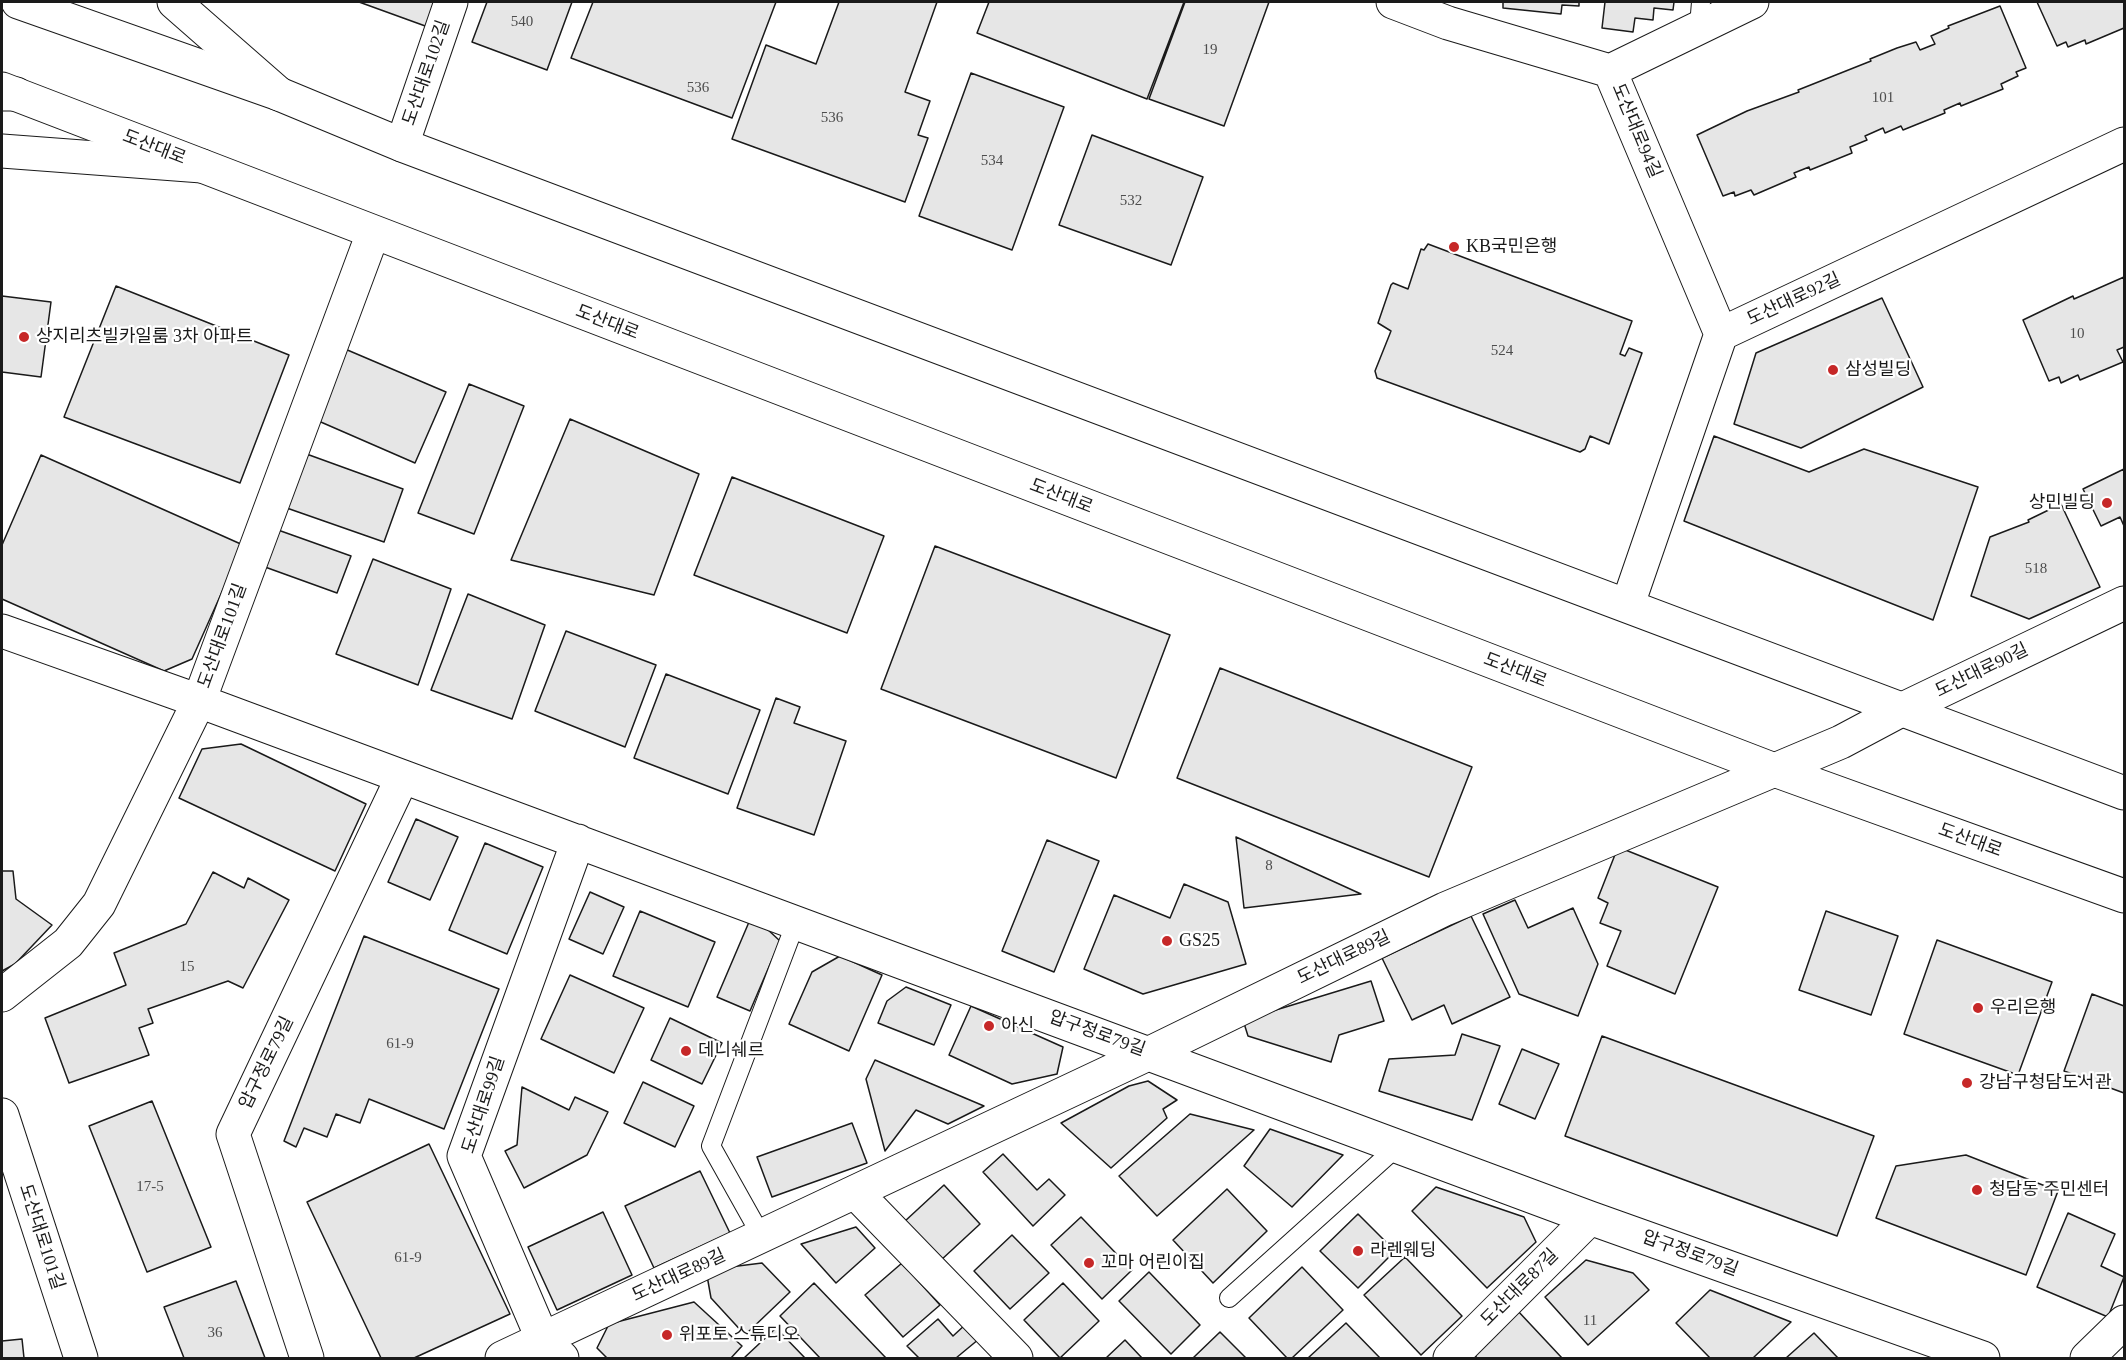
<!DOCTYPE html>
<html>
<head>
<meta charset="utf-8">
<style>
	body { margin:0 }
	#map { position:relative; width:2126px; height:1360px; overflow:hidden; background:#fff; font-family:"Times New Roman",serif }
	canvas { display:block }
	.frame { position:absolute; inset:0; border:3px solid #1a1a1a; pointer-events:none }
</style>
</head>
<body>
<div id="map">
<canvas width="2126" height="1360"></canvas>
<div class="frame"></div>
</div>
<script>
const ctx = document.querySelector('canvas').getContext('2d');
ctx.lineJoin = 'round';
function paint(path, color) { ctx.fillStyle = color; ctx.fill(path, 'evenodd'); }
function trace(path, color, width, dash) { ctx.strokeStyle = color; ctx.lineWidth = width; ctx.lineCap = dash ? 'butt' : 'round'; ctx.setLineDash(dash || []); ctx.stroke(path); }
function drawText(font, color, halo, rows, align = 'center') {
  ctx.font = font + ' "Times New Roman","Noto Sans KR",serif'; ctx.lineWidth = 4.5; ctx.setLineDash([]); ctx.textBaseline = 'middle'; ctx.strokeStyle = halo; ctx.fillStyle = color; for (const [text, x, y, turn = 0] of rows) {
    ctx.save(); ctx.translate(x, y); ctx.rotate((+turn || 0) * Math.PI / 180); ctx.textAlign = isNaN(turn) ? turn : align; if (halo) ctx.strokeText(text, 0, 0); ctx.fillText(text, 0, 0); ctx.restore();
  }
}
const building = new Path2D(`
	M359,2h78l-9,25z
	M487,2h85l-25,68 -75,-28z
	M593,2h183l-44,116 -161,-60z
	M839,2h98l-32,90 25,9 -12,34 10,3 -23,64 -173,-63 34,-94 50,19z
	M989,2h195l-37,97 -170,-66z
	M1185,2h84l-45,124 -75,-27z
	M1503,2h76v4l-17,-1 -1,9 -58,-6z
	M1605,2h69l-1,8 -19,-2 -1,12 -18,-2 -2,14 -31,-4z
	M2037,2h87v26l-38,16 -1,-4 -17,7 -2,-5 -9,4z
	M2000,6l26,62 -10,4 2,4 -17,8 2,5 -42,17 -1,-3 -16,7 1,3 -42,17 -2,-4 -16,7 -2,-5 -18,8 2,4 -17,7 2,6 -42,17 -1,-3 -15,6 2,4 -42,18 -3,-5 -16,6 -1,-4 -11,4 -26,-61 50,-24 52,-19 -1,-2 73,-29 -1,-2 27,-11 19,-6 4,8 15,-6 -4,-8 18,-8 -1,-2z
	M971,73l93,34 -52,143 -93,-34z
	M1092,135l111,42 -32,88 -112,-40z
	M1428,244l204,77 -12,33 5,2 4,-8 13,5 -33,91 -19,-8 -5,13 -5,3 -203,-74 -2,-7 16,-40 -13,-8 13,-38 2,-2 15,6 13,-40 3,1z
	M2124,277v70l-7,3 6,12 -43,18 -2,-5 -17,8 -2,-6 -10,4 -26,-61 50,-24 1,3z
	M116,286l173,69 -49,128 -176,-66z
	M2,296l49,6 -10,75 -39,-5z
	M1882,298l41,89 -122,61 -67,-24 22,-71z
	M338,346l108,46 -31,71 -108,-47z
	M469,384l55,22 -50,128 -56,-21z
	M570,419l129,55 -45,121 -143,-35z
	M1714,436l95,36 55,-23 114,38 -45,133 -249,-99z
	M301,452l102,37 -19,53 -103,-36z
	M41,455l202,90 -51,114 -28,12 -162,-72v-54z
	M2124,469v57l-4,-9 -19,9 -18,-37z
	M732,477l152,59 -37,97 -153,-58z
	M2061,504l39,83 -71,32 -58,-23 19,-59 39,-15 -1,-2z
	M278,530l73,26 -14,37 -72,-26z
	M935,546l235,89 -54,143 -235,-89z
	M373,559l78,30 -33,96 -82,-31z
	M468,594l77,31 -33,94 -81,-29z
	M566,631l90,34 -31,82 -90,-36z
	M1220,668l252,99 -43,110 -252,-99z
	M666,674l94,36 -32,84 -94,-36z
	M776,698l24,9 -6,16 52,18 -32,94 -77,-27z
	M241,744l125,60 -31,67 -156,-73 23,-49z
	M416,819l42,18 -28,63 -42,-18z
	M1236,837l125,57 -117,14z
	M1047,840l52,21 -45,111 -52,-21z
	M485,843l58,24 -36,87 -58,-24z
	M1618,847l100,40 -43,107 -68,-28 14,-35 -21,-8 8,-20 -10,-5z
	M2,871h11l3,28 36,26 -37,39 -13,7z
	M213,872l31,16 4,-10 41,22 -46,88 -15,-7 -80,28 5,14 -14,5 10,27 -80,28 -24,-65 81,-33 -12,-32 72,-29z
	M1184,884l44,18 18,62 -103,30 -59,-25 30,-74 56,23z
	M590,892l34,15 -21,47 -34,-15z
	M1515,900l13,28 45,-20 25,56 -20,52 -59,-22 -36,-80z
	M640,911l75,31 -27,65 -75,-31z
	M1826,911l72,25 -27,79 -72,-25z
	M752,915l28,26 -30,70 -33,-14z
	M1471,916l39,81 -58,27 -8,-19 -32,15 -30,-62z
	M364,936l135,53 -55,140 -75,-30 -9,24 -24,-9 -9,23 -23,-9 -8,19 -12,-6z
	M1937,940l115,42 -34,93 -114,-41z
	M840,956l42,19 -33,76 -60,-27 23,-52z
	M570,975l74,33 -30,65 -73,-34z
	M1371,981l13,40 -45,14 -8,27 -83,-26 -5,-16z
	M906,987l45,18 -17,40 -56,-22 9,-22z
	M2092,994l32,12v87l-60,-22z
	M971,1006l92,41 -6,27 -45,10 -63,-29z
	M670,1018l52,25 -20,41 -51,-24z
	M1462,1034l38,12 -28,74 -93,-29 10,-32 66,-4z
	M1602,1036l272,100 -37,100 -272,-100z
	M1522,1049l37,15 -24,55 -36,-15z
	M875,1060l109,46 -36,18 -32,-14 -31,41 -19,-72z
	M1148,1081l29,19 -14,9 4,9 -56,50 -50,-45 68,-37z
	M643,1082l51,24 -19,41 -51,-24z
	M522,1087l47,23 6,-13 33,15 -21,43 -63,33 -19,-37 12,-6z
	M152,1101l59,146 -64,25 -58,-146z
	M1190,1114l64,16 -97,86 -38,-40z
	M852,1123l15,40 -95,34 -15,-40z
	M1270,1129l73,26 -51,52 -48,-41z
	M429,1144l81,170 -96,44h-33l-74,-156z
	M1003,1154l34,36 12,-11 16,16 -32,31 -50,-54z
	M1966,1155l92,36 -32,84 -150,-57 20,-52z
	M700,1171l30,62 -76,35 -29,-62z
	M944,1185l36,39 -40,37 -36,-39z
	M1436,1187l88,30 12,25 -49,46 -75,-77z
	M1227,1189l40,42 -54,52 -40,-43z
	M603,1212l29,63 -75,35 -29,-63z
	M2068,1213l47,21 -14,32 23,11 -16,40 -71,-30z
	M1358,1214l37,37 -37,37 -38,-37z
	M1081,1217l51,53 -30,29 -51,-54z
	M856,1227l19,21 -39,35 -35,-39z
	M1012,1235l37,38 -39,36 -36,-38z
	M1405,1257l57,59 -41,39 -57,-60z
	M1586,1260l47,13 16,17 -61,55 -43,-48z
	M762,1263l28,29 -45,43 -34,-37 -5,-28z
	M902,1263l38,42 -37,32 -38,-42z
	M1302,1267l41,43 -51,48h-5l-38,-40z
	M1149,1272l51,53 -29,29 -52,-53z
	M236,1281l29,77h-81l-20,-51z
	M814,1283l72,75h-66l-40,-42z
	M1063,1283l36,38 -39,37 -36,-38z
	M1710,1290l81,32 -38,36h-43l-34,-35z
	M694,1302l48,44 -11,12h-124l-10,-10 12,-24z
	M1517,1310l45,48h-85l-5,-6z
	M938,1319l15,17 13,-12 13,15 -23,19h-37l-12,-12z
	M1346,1323l34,35h-72z
	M776,1328l29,30h-61z
	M1220,1332l26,26h-53z
	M1814,1333l24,25h-52z
	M22,1339l2,19h-22v-17z
	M1125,1340l17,18h-36z`);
paint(building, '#e6e6e6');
trace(building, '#1a1a1a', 1.5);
const lane = new Path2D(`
	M1699,26l2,-24
	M762,1237l-51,-91 85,-224
	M1229,1298l169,-152`);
const street = new Path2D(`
	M1393,2l55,21 162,48 111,263
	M1610,71l142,-69
	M402,145l49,-143
	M1628,604l93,-270 403,-190
	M2,631l197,70 1391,517 393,140
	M2,995l66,-52 31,-39 100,-203 174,-468
	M2,1115l79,243
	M856,1193l160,165
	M307,1358l-74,-224 169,-356
	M502,1358l648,-305 295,-144 396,-167 62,-33 221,-106
	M562,1358l-19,-18 -79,-184 114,-315
	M1450,1358l140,-140
	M2087,1358l37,-36`);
const secondary = new Path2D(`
	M18,2l261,92 123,51 1722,648
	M2,89l1775,682 347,125`);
const primary = new Path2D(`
	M174,2l105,92
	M2,94h14`);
const highway = new Path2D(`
	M2,151l200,15`);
trace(lane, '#1a1a1a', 20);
trace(street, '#1a1a1a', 35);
trace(secondary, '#1a1a1a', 35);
trace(primary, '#1a1a1a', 35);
trace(highway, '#1a1a1a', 35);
trace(lane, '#fff', 18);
trace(street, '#fff', 33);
trace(secondary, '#fff', 33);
trace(primary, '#fff', 33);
trace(highway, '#fff', 33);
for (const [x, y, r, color] of [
	[1454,247,6,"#c62828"],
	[24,337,6,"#c62828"],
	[1833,370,6,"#c62828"],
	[2107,503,6,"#c62828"],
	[1167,941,6,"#c62828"],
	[1978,1008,6,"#c62828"],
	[989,1026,6,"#c62828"],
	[686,1051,6,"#c62828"],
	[1967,1083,6,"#c62828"],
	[1977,1190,6,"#c62828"],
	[1358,1251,6,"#c62828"],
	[1089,1263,6,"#c62828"],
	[667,1335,6,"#c62828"]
]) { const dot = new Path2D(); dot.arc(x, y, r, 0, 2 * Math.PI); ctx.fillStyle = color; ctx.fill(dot); trace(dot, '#fff', 2); }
drawText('15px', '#4d4d4d', null, [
	["540",522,22],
	["19",1210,50],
	["536",698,88],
	["101",1883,98],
	["536",832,118],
	["534",992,161],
	["532",1131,201],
	["10",2077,334],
	["524",1502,351],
	["518",2036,569],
	["8",1269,866],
	["15",187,967],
	["61-9",400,1044],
	["17-5",150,1187],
	["61-9",408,1258],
	["11",1590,1321],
	["36",215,1333]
]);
drawText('18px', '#1a1a1a', '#fff', [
	["도산대로102길",427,73,-71],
	["도산대로94길",1636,131,67],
	["도산대로",154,148,21],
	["도산대로92길",1794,300,-25],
	["도산대로",607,323,21],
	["도산대로",1061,497,21],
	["도산대로101길",223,636,-70],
	["도산대로",1515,671,21],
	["도산대로90길",1982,671,-26],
	["도산대로",1970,841,20],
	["도산대로89길",1344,958,-26],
	["압구정로79길",1097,1034,20],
	["압구정로79길",267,1063,-64],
	["도산대로99길",484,1105,-72],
	["도산대로101길",41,1237,72],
	["압구정로79길",1690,1254,20],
	["도산대로89길",679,1276,-25],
	["도산대로87길",1520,1288,-45]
]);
drawText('18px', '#1a1a1a', '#fff', [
	["KB국민은행",1466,247],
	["상지리츠빌카일룸 3차 아파트",36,337],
	["삼성빌딩",1845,370],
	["상민빌딩",2095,503,"right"],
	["GS25",1179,941],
	["우리은행",1990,1008],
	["아신",1001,1026],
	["데니쉐르",698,1051],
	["강남구청담도서관",1979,1083],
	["청담동 주민센터",1989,1190],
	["라렌웨딩",1370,1251],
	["꼬마 어린이집",1101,1263],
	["위포토 스튜디오",679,1335]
], 'left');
</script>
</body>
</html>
